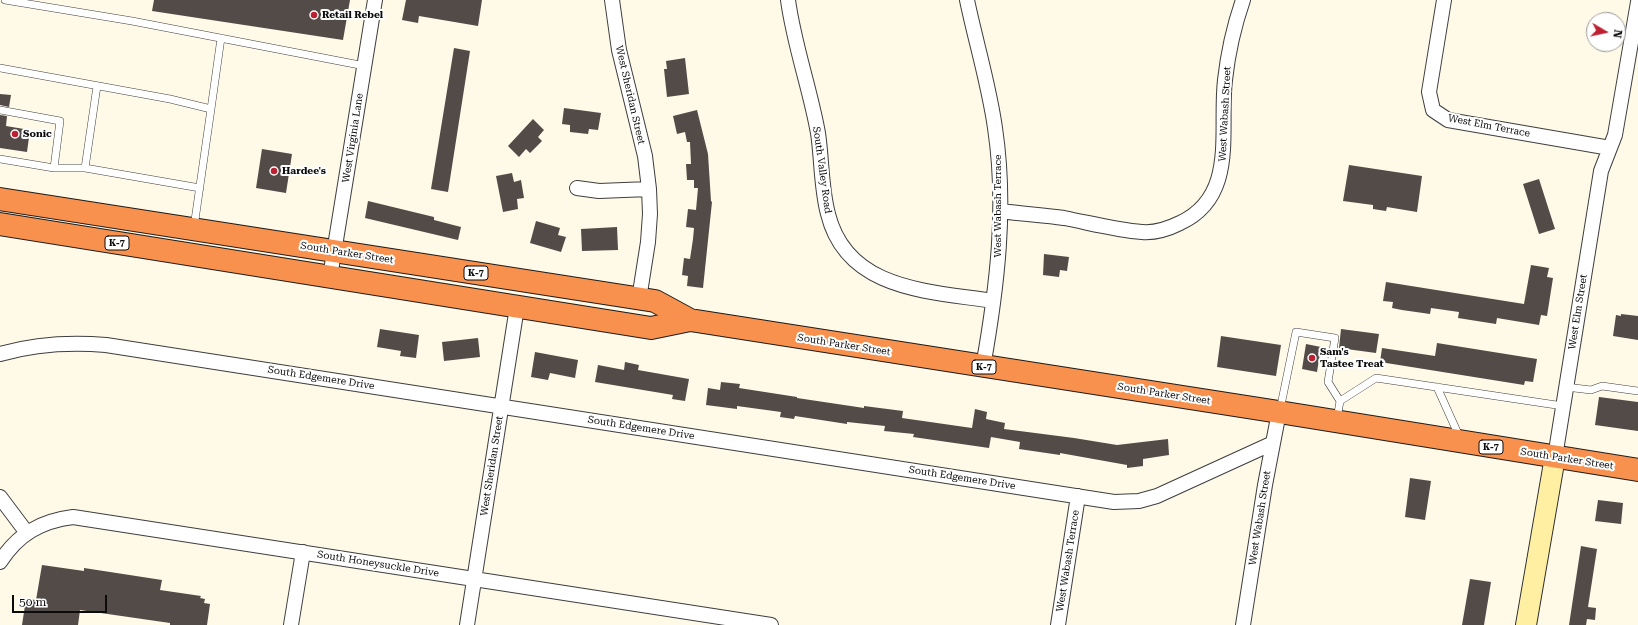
<!DOCTYPE html>
<html>
<head>
<meta charset="utf-8">
<style>
	body { margin:0 }
	#map { position:relative; width:1638px; height:625px; overflow:hidden; background:#fff9e8; font-family:"Roboto Serif",serif }
	canvas { display:block }
	.north { position:absolute; left:1586px; top:12px; width:40px; height:40px; box-sizing:border-box; background:#fff; border:1px solid #9d9d9d; border-radius:50%; rotate:99deg; font-size:11px; font-weight:700; line-height:16px; text-align:center; color:#0b0b0b }
	.north::after { content:''; display:block; margin:auto; width:14px; height:18px; background:#bd2031; clip-path:polygon(50% 0,100% 100%,50% 72%,0 100%) }
	.scale { position:absolute; left:12px; top:595px; width:95px; height:18px; box-sizing:border-box; border:2px solid #0b0b0b; border-top:0; padding-left:5px; font-size:12px; line-height:14px; white-space:nowrap; color:#0b0b0b; -webkit-text-stroke:3px #fff; paint-order:stroke }
</style>
</head>
<body>
<div id="map">
<canvas width="1638" height="625"></canvas>
<div class="north">N</div>
<div class="scale">50 m</div>
</div>
<script>
const ctx = document.querySelector('canvas').getContext('2d');
ctx.lineJoin = 'round';
function paint(path, color) { ctx.fillStyle = color; ctx.fill(path, 'evenodd'); }
function trace(path, color, width, dash) { ctx.strokeStyle = color; ctx.lineWidth = width; ctx.lineCap = dash ? 'butt' : 'round'; ctx.setLineDash(dash || []); ctx.stroke(path); }
function drawText(font, color, halo, rows, align = 'center') {
  ctx.font = font + ' "Roboto Serif",serif'; ctx.lineWidth = 4; ctx.setLineDash([]); ctx.textBaseline = 'middle'; ctx.strokeStyle = halo; ctx.fillStyle = color; for (const [text, x, y, turn = 0] of rows) {
    ctx.save(); ctx.translate(x, y); ctx.rotate((+turn || 0) * Math.PI / 180); ctx.textAlign = isNaN(turn) ? turn : align; if (halo) ctx.strokeText(text, 0, 0); ctx.fillText(text, 0, 0); ctx.restore();
  }
}
paint(new Path2D(`
	M154,0h196l-7,40 -191,-29z
	M406,0h76l-4,26 -59,-10 -1,7 -16,-3z
	M454,48l16,3 -22,141 -17,-3z
	M685,58l4,36 -22,3 -3,-28h3l-1,-8z
	M0,94l11,1 -2,12 -9,-2z
	M564,108l37,5 -3,17 -9,-1 -1,5 -18,-2v-7l-8,-1z
	M697,110l11,44 3,47 1,1 -9,86 -16,-2 1,-10 -6,-1 2,-17 6,1 3,-20 1,-11 -8,-1 2,-18 8,1 2,-22h-4v-8h-7l-1,-16h5l-1,-22h-3l-2,-10 -8,2 -4,-18z
	M0,115l7,1 -1,10 24,4 -3,22 -27,-4z
	M533,119l11,11 -6,7 4,4 -12,12 -4,-4 -7,8 -11,-11z
	M262,149l30,5 -6,39 -30,-5z
	M1349,165l73,11 -5,36 -30,-5 -1,4 -13,-2v-4l-30,-4z
	M512,173l2,9 7,-2 3,18 -7,1 1,10 -15,3 -7,-36z
	M1539,179l16,50 -16,5 -16,-50z
	M368,201l66,16v3l27,7 -3,13 -93,-22z
	M536,221l24,7 -2,7 8,2 -5,15 -31,-9z
	M617,227l1,23 -36,1 -1,-22z
	M1044,254l25,3 -2,14 -7,-1 -1,7 -16,-2z
	M1531,265l18,3 -2,9 6,1 -6,38 -6,-1 -2,10 -42,-7 -1,6 -38,-6 1,-6 -28,-4 -1,6 -28,-4 -10,-2 1,-6 -10,-1 3,-19 138,22z
	M1621,314l17,2v24l-25,-4 3,-21 5,1z
	M380,329l39,6 -3,23 -16,-2 1,-5 -24,-4z
	M1341,329l38,5 -3,19 -37,-5z
	M1221,336l60,9 -5,31 -59,-9z
	M478,338l2,19 -36,4 -2,-19z
	M1437,343l100,16 -4,23 -8,-1 -1,4 -144,-23 2,-14 53,8z
	M1306,344l15,3 -4,25 -15,-3z
	M535,352l43,8 -3,18 -25,-5 -2,7 -17,-3z
	M625,362l14,3 -1,5 51,9 -4,22 -13,-2 1,-4 -78,-13 3,-17 26,5z
	M721,382l19,2 -1,4 58,9v1l67,10v-2l39,5 -1,7 70,10 3,-19 12,3 -1,7 19,4 -1,6 70,9 43,7 51,-6 1,16 -26,4v7l-16,2v-3l-67,-12v2l-41,-6 1,-7 -29,-5 -2,11 -76,-11 1,-3 -30,-3 1,-5 -38,-4v2l-52,-8 -1,3 -14,-2 1,-5 -44,-6v3l-31,-4 2,-17 12,2z
	M1599,397l39,5v29l-43,-6z
	M1410,478l21,3 -6,39 -20,-3z
	M1598,500l25,3 -2,21 -26,-3z
	M1581,546l16,3 -9,58 8,1 -1,12 -8,-1 -1,6h-17z
	M42,565l42,6v-3l78,12 -2,10 41,6 -1,2 5,1 -1,4 6,1 -3,21h-37v-2l-90,-13 -2,15h-56l4,-26 10,1z
	M1470,579l21,3 -7,43h-22z`), '#534b47');
const lane = new Path2D(`
	M5,0l127,21 233,45
	M0,68l170,31 41,10 -17,118
	M211,109l10,-71
	M0,110l60,11 -6,47 -54,-9
	M54,168h31l115,20
	M85,168l12,-82
	M1437,387l23,51
	M1566,387l25,3 11,-4 36,5
	M1280,410l16,-78 39,6 -7,44 12,19
	M1337,419l3,-18 36,-23 187,28`);
const street = new Path2D(`
	M612,0l7,50 26,106 4,33 1,25 -2,28 -9,57
	M788,0c6,45 22,88 30,133 4,27 3,55 10,81 19,77 102,77 165,87
	M967,0c9,43 22,85 28,128 12,80 2,160 -12,239
	M1444,0l-15,92 4,18 15,10 162,28
	M577,188l22,3 50,-2
	M1001,211c21,3 42,4 63,7 26,5 52,12 78,14 13,1 26,-3 38,-9 58,-27 39,-92 45,-143 3,-27 9,-54 18,-80
	M330,277l45,-277
	M0,354c35,-10 70,-12 106,-9l1008,157 25,-1 18,-5 116,-53
	M1555,457l46,-286 14,-36 23,-133
	M0,497l27,36
	M0,562c18,-28 41,-41 73,-45l698,108
	M291,625l12,-73
	M467,625l50,-318
	M1058,625l20,-129
	M1243,625l22,-140 14,-73`);
const secondary = new Path2D(`
	M1526,625l29,-168`);
const highway = new Path2D(`
	M0,199l655,102 35,19 589,92 359,58
	M0,224l651,104 39,-8`);
trace(lane, '#3e3e3e', 8);
trace(street, '#3e3e3e', 16);
trace(secondary, '#2d2d2d', 22);
trace(highway, '#1c1c1c', 24);
trace(lane, '#fff', 7);
trace(street, '#fff', 14);
trace(secondary, '#ffefa3', 20);
trace(highway, '#f8914d', 22);
for (const [x, y, r, color] of [
	[314,15,4,"#bd2031"],
	[15,134,4,"#bd2031"],
	[274,171,4,"#bd2031"],
	[1312,358,4,"#bd2031"]
]) { const dot = new Path2D(); dot.arc(x, y, r, 0, 2 * Math.PI); ctx.fillStyle = color; ctx.fill(dot); trace(dot, '#fff', 1.5); }
for (const [x, y, w] of [
	[117,243,24],
	[476,273,24],
	[984,367,24],
	[1491,447,24]
]) { const box = new Path2D(); box.roundRect(x - w / 2, y - 7, w, 14, 3); ctx.fillStyle = '#fff'; ctx.fill(box); trace(box, '#0b0b0b', 1); }
drawText('bold 9px', '#0b0b0b', null, [
	["K-7",117,243],
	["K-7",476,273],
	["K-7",984,367],
	["K-7",1491,447]
]);
drawText('bold 10px', '#0b0b0b', '#fff', [
	["Retail Rebel",322,15],
	["Sonic",23,134],
	["Hardee's",282,171],
	["Sam's",1320,352],
	["Tastee Treat",1320,364]
], 'left');
drawText('10px', '#0b0b0b', '#fff', [
	["West Sheridan Street",630,95,77],
	["West Wabash Street",1225,114,-87],
	["West Elm Terrace",1489,126,11],
	["West Virginia Lane",353,138,-81],
	["South Valley Road",822,170,82],
	["West Wabash Terrace",998,206,-90],
	["South Parker Street",347,253,9],
	["West Elm Street",1578,312,-81],
	["South Parker Street",844,345,9],
	["South Edgemere Drive",321,378,9],
	["South Parker Street",1164,394,9],
	["South Edgemere Drive",641,428,9],
	["South Parker Street",1567,459,9],
	["West Sheridan Street",492,466,-81],
	["South Edgemere Drive",962,478,9],
	["West Wabash Street",1260,518,-81],
	["West Wabash Terrace",1068,561,-81],
	["South Honeysuckle Drive",378,564,9]
]);
</script>
</body>
</html>
